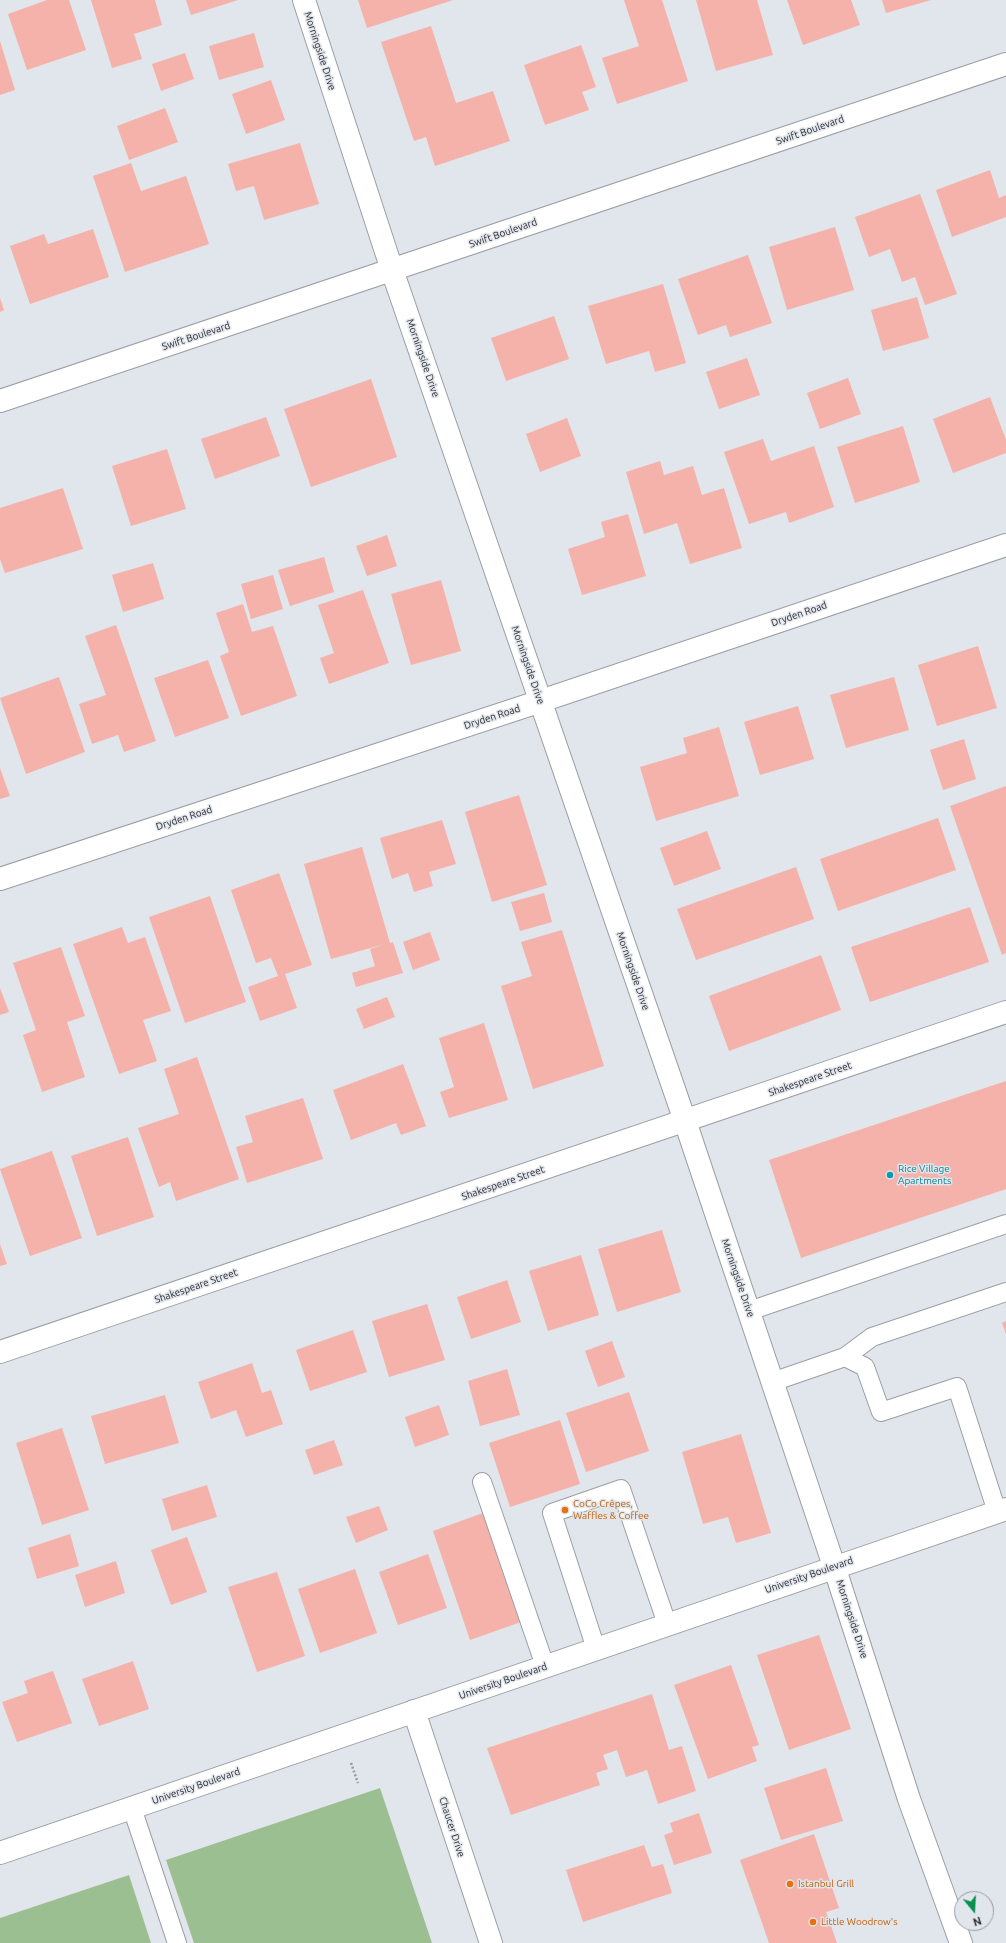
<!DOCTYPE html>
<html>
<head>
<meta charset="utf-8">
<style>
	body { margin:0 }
	#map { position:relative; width:1006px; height:1943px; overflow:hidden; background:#e1e5ec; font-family:Ubuntu,sans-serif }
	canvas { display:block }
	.north { position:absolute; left:954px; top:1891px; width:40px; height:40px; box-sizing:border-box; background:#e1e5ec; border:1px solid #999ba1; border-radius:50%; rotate:162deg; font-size:11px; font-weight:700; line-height:16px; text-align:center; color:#2c2d30 }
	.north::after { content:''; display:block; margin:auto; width:14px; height:18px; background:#0a904d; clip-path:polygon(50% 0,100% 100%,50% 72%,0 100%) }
</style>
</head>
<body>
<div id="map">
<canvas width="1006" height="1943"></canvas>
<div class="north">N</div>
</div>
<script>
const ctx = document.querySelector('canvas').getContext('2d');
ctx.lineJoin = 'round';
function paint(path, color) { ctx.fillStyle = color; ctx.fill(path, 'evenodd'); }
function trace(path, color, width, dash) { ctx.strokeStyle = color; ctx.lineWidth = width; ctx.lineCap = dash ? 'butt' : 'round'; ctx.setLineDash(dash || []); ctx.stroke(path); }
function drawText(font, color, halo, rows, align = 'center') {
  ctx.font = font + ' Ubuntu,sans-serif'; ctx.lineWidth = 3; ctx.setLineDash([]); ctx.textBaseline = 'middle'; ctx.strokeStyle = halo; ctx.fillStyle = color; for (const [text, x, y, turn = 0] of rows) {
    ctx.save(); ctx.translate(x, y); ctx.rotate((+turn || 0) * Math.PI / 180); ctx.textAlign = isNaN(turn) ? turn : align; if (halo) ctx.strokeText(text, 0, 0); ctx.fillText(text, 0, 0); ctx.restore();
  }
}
paint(new Path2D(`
	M380,1788l52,155h-238l-28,-83z
	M129,1875l22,68h-151v-25z`), '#9cbf91');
paint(new Path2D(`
	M47,0h22l17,50 -59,20 -19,-56z
	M91,0h64l7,25 -28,9 8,25 -30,9z
	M186,0h52l-47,15z
	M358,0h95l-86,28z
	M624,0h38l26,81 -71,23 -15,-46 37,-12z
	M696,0h61l16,55 -57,16z
	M787,0h64l9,25 -57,20z
	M882,0h49l-45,13z
	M431,26l25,77 37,-12 17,50 -75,25 -9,-29 -12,4 -33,-99z
	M254,33l10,34 -45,13 -10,-34z
	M0,41l15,49 -15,5z
	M581,45l15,42 -14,5 7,18 -44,15 -21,-60z
	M185,53l9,26 -33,12 -9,-27z
	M271,80l14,40 -39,14 -14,-40z
	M165,108l13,34 -49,18 -12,-34z
	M300,143l19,61 -55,16 -10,-34 -18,5 -8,-27z
	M131,163l10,28 45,-15 23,68 -84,28 -32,-96z
	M990,170l9,28 7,-3v22l-54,20 -16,-47z
	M920,194l37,100 -32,11 -10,-28 -13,5 -12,-33 -21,8 -14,-40z
	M835,227l19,63 -67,20 -18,-63z
	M93,229l16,48 -79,27 -20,-58 34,-12 4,10z
	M748,255l24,68 -42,14 -4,-12 -28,10 -20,-56z
	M663,284l23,79 -31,9 -6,-21 -43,13 -18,-58z
	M917,297l12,41 -46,13 -12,-41z
	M0,298l4,12 -4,2z
	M554,316l15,43 -63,22 -15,-43z
	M747,358l13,37 -41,14 -13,-37z
	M848,378l13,36 -41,15 -13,-36z
	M371,379l26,78 -86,30 -27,-78z
	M990,397l16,43v13l-53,20 -20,-54z
	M266,417l14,39 -65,23 -14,-40z
	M567,418l14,38 -41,16 -14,-38z
	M903,426l17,56 -65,21 -18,-56z
	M763,439l8,22 43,-15 20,61 -45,16 -3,-11 -37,12 -25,-72z
	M167,449l19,60 -55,17 -19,-60z
	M660,461l4,14 29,-9 9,29 22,-7 18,60 -52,16 -13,-41 -33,11 -18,-62z
	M63,488l20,61 -78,24 -5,-14v-51z
	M628,514l18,62 -64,19 -14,-46 37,-12 -4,-15z
	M387,535l10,31 -30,10 -11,-30z
	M324,557l10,35 -44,14 -12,-36z
	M153,563l11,36 -41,13 -11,-37z
	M273,575l10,34 -32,10 -10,-35z
	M441,580l20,71 -50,14 -20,-71z
	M363,590l26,73 -60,21 -9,-26 14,-5 -16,-48z
	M243,604l9,28 21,-6 24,70 -56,20 -21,-60 9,-4 -13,-39z
	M116,625l40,116 -32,11 -6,-17 -26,9 -13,-40 27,-9 -21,-59z
	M978,646l19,62 -60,18 -19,-61z
	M208,660l21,58 -54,19 -21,-59z
	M59,677l26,75 -59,22 -26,-76z
	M894,677l15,53 -63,18 -16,-53z
	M798,706l16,53 -54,16 -16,-53z
	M719,727l20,69 -83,25 -16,-54 47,-14 -4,-15z
	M964,739l12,40 -33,11 -13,-40z
	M0,768l10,28 -10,3z
	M1006,786v167l-4,2 -52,-149z
	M519,795l28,90 -55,17 -27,-90z
	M938,818l18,52 -118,41 -18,-52z
	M442,820l14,44 -27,8 4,14 -19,6 -6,-19 -16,6 -12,-41z
	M707,831l14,38 -47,17 -14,-38z
	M362,847l28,96 3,-1 10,31 -47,14 -4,-14 23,-7 -5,-17 15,-5 -54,15 -27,-95z
	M796,867l18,52 -118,41 -19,-51z
	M279,873l33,92 -27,9 12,34 -37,13 -12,-34 30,-11 -7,-18 -15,5 -25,-73z
	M544,893l8,29 -32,9 -9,-29z
	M210,896l36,106 -61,21 -36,-106z
	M970,907l19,55 -119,40 -19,-55z
	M122,927l6,16 17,-6 26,74 -28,9 14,41 -38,13 -46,-130z
	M562,930l42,136 -71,23 -32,-103 31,-10 -11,-34z
	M430,932l10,28 -27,10 -10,-28z
	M61,947l24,69 -18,6 18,55 -43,15 -19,-57 13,-5 -23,-67z
	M821,955l20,55 -112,41 -20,-55z
	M0,988l9,24 -9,3z
	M387,997l8,20 -31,12 -8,-20z
	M484,1023l24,77 -59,18 -9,-26 14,-5 -15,-49z
	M197,1057l42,122 -63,22 -6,-19 -11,5 -21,-59 41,-14 -15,-45z
	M403,1064l23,62 -25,9 -5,-12 -45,17 -18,-50z
	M1006,1081v108l-205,69 -32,-98z
	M303,1098l20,61 -76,24 -11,-36 17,-5 -8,-26z
	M128,1137l26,80 -57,19 -26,-80z
	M52,1151l30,87 -52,18 -30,-87z
	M662,1230l19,62 -64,20 -19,-63z
	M0,1244l7,20 -7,2z
	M581,1255l18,60 -51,16 -19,-60z
	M507,1280l14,42 -50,17 -14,-42z
	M427,1304l18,56 -56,17 -17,-56z
	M1006,1321v13l-4,-11z
	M353,1330l14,42 -57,19 -14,-41z
	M612,1341l13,36 -27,10 -13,-36z
	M252,1363l10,30 9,-3 12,34 -37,13 -10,-27 -25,9 -13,-37z
	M507,1369l13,46 -40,11 -12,-45z
	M629,1392l20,59 -63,21 -20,-59z
	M165,1395l14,48 -74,21 -14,-48z
	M439,1405l10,30 -34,12 -10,-30z
	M560,1420l20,64 -70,23 -21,-64z
	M62,1428l27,82 -47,15 -26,-82z
	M741,1434l30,99 -35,10 -8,-26 -25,7 -21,-72z
	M334,1440l9,25 -29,10 -9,-25z
	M207,1485l10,32 -45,14 -10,-32z
	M379,1506l9,24 -32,13 -10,-26z
	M483,1513l38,109 -51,18 -37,-109z
	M70,1534l9,32 -42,13 -9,-31z
	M187,1537l20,55 -36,13 -20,-55z
	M428,1554l19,54 -49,17 -19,-53z
	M116,1561l9,32 -40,14 -10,-32z
	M355,1569l22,64 -57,20 -22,-64z
	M277,1572l28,84 -48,16 -29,-85z
	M819,1635l32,94 -62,21 -32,-95z
	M133,1661l16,48 -50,17 -17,-47z
	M731,1665l28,80 -7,2 5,14 -49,18 -34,-94z
	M53,1671l19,52 -55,19 -15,-40 26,-9 -4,-12z
	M652,1694l17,56 13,-4 14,45 -38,13 -11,-34 -21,7 -9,-27 -14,5 5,14 -12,4 4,12 -89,30 -24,-67z
	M826,1768l17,53 -62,19 -17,-52z
	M699,1813l13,40 -38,12 -10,-30 9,-3 -3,-9z
	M814,1834l25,74 -13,4 11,31h-68l-29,-83z
	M644,1845l8,22 11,-3 9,29 -89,29 -17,-52z`), '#f4b2aa');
const service = new Path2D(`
	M749,1311l257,-87
	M845,1357l20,10 16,45 76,-25 40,125
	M772,1382l73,-25 27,-20 134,-45
	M482,1482l63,184
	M596,1649l-44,-136 69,-24 46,135
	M132,1808l45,135`);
const minor = new Path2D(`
	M304,0l88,270 293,851 149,445
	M0,401l1006,-337
	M0,879l541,-178 465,-156
	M0,1352l1006,-340
	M414,1711l77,232`);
const tertiary = new Path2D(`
	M834,1566l75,233 52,144`);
const secondary = new Path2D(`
	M0,1853l1006,-344`);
trace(service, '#9b9fa5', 20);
trace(minor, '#9b9fa5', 24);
trace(tertiary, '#9b9fa5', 24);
trace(secondary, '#9b9fa5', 24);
trace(new Path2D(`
	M351,1763l7,20`), '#96999e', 2.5, [2, 2]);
trace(service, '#fff', 18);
trace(minor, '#fff', 22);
trace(tertiary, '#fff', 22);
trace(secondary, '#fff', 22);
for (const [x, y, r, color] of [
	[890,1175,4,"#0f9aa8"],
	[565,1510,4,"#e8710a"],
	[790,1884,4,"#e8710a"],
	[813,1922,4,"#e8710a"]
]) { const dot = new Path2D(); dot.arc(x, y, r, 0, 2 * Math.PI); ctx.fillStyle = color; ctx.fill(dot); trace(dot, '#e1e5ec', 1.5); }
drawText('10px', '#2c2d30', '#e1e5ec', [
	["Morningside Drive",320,51,72],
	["Swift Boulevard",810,130,-19],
	["Swift Boulevard",503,233,-19],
	["Swift Boulevard",196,336,-18],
	["Morningside Drive",423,358,71],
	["Dryden Road",799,614,-19],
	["Morningside Drive",528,665,71],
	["Dryden Road",492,717,-18],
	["Dryden Road",184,818,-18],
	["Morningside Drive",633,971,71],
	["Shakespeare Street",810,1079,-19],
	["Shakespeare Street",503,1183,-19],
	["Morningside Drive",738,1278,71],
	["Shakespeare Street",196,1286,-19],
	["University Boulevard",809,1575,-19],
	["Morningside Drive",852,1619,72],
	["University Boulevard",503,1681,-19],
	["University Boulevard",196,1786,-19],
	["Chaucer Drive",452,1827,72]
]);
drawText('10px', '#0d838f', '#e1e5ec', [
	["Rice Village",898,1169],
	["Apartments",898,1181]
], 'left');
drawText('10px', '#c56008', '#e1e5ec', [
	["CoCo Crêpes,",573,1504],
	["Waffles & Coffee",573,1516],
	["Istanbul Grill",798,1884],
	["Little Woodrow's",821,1922]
], 'left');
</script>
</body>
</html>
